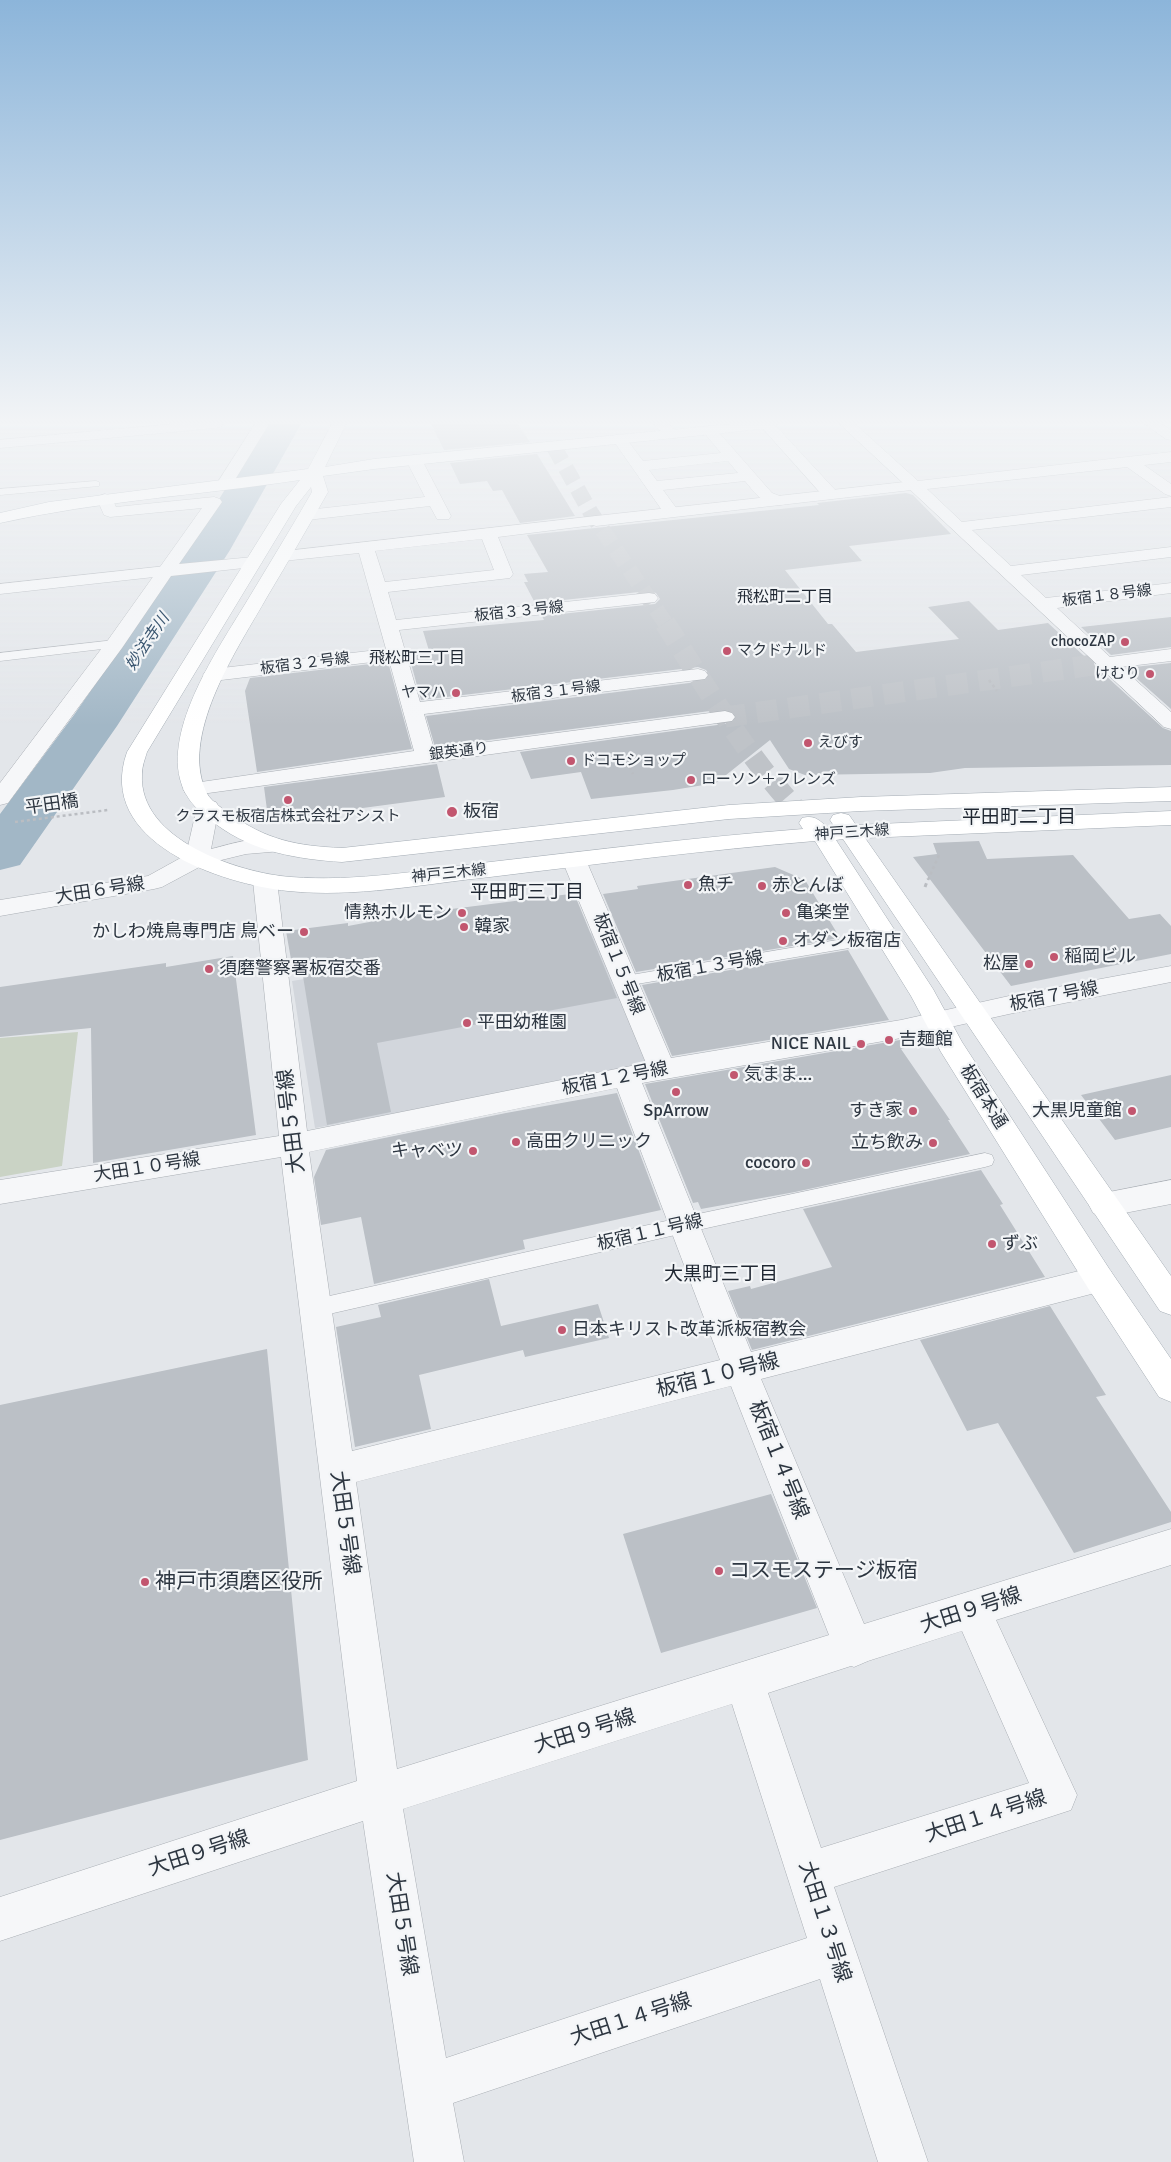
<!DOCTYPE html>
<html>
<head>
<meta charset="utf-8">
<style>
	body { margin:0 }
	canvas { display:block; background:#e3e6ea }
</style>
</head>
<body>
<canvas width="1171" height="2162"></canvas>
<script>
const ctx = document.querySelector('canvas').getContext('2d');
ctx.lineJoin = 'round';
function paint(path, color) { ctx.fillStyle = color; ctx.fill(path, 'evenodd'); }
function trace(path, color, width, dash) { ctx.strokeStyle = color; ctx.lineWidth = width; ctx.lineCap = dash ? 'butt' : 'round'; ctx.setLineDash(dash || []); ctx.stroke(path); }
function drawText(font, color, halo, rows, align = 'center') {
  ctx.font = font + ' Signika,"Noto Sans JP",sans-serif'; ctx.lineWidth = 4.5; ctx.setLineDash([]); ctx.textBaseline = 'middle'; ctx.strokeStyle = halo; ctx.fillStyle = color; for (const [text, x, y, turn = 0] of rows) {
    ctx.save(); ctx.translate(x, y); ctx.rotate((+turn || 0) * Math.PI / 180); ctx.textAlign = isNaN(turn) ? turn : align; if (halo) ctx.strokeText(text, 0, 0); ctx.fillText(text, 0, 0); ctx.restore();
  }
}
paint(new Path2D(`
	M596,932l58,134 -339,62 -23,-147z`), '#d2d6dc');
paint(new Path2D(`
	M78,1032l-16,134 -62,11v-139z`), '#cad3c5');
paint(new Path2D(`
	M265,424h36l-71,126 -113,176 -97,139 -20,5v-56l74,-99 114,-165z`), '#a2b7c6');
paint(new Path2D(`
	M431,424h87l12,18 -86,8z
	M537,454l38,62 -55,7 -18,-33 -9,1 -6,-10 -27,3 -10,-21z
	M906,493l7,2 38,39 -102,12 13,15 -77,9 43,54h4l24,28 103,-13 -31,-32 41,-6 29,29 50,-7 115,105 8,3v34l-206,3 -35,5 -125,2 -16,-6 -19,-29 -54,43 -43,7 -82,9 -10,-27 -50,7 -11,-27 212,-29 4,-7 -3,-5 -8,-2 -290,38 -9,-31 279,-35 5,-5 -4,-6 -8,-3 -277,33 -12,-44 21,-2 -7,-23 121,-11 -2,-4 113,-12 5,-5 -4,-6 -7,-2 -114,12 -11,-21h4l-4,-8 24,-2 -21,-37 292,-30 -2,-2z
	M1171,617v30l-60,8 -30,-28z
	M388,662l24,87 -155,23 -12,-81 5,-13z
	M1171,663v46l-46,-41z
	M437,764l8,33 -157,21 -2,-10 -19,2 -3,-23z
	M979,841l8,18 86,-4 56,64 31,-5 11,12v28l-160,32 -98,-129 24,-3 -4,-11z
	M775,867l30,13 35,58 -204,34 -33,-78 35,-5 -1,-3z
	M570,894l2,5 4,-1 41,100 -240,45 14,69 -64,13 -25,-155 -6,1 -1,-7 -3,1 -6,-34 62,-8v3l64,-12z
	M848,950l41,70 -217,36 -30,-71z
	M233,956l23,179 -163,28 -2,-135 -91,9v-50l166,-24v4z
	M900,1040l5,8 -4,1 49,71h-2l22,34 -175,38 -94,17 -3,-7 -5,1 -48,-119z
	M1171,1075v52l-56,13 -34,-45z
	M617,1093l44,117 -138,30 2,9 -151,35 -13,-67 -40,8 -7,-48 12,-27 180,-37z
	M981,1170l22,34 -3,1 45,72 -293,73 -24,-59 22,-5 1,3 81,-22 -29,-58z
	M489,1279l12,47 97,-22 11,34 -84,19 -2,-7 -104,25 12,54 -76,18 -19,-120 45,-10 -3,-12z
	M1050,1306l56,89 -10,2 75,115v10l-97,31 -76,-130 -31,8 -47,-91z
	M267,1349l41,411 -308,80v-435z
	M771,1494l46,114 -156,45 -38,-119z`), '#bbc0c6');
trace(new Path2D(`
	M554,447l37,66 75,111`), '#bfc3c8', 16, [16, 8]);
trace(new Path2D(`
	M665,623c41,64 79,129 130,185
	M725,717l382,-54`), '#bfc3c8', 21, [21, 11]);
const service = new Path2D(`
	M96,481l3,1v4l-99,9v-6z
	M115,640l4,1 2,3 -2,3 -119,14v-8z
	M855,937l6,1 2,4 -2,4 -236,40 -6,-1 -2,-4 2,-4 6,-1z
	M985,1153l7,2 2,5 -2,5 -7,2 -301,66 -368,84 -7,-3 -3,-6 3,-6 7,-3 368,-82z`);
const pedestrian = new Path2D(`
	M914,481l6,2 2,3 -2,3 -324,37 -6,-2 -2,-3 2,-3 6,-2z`);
const minor = new Path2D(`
	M172,424h51l-2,3 -5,1 -216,20v-8z
	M255,424h14l-39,64h-12l-2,-3z
	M654,424h15l9,10 -2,3h-10z
	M759,424h15l63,68 2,3 -2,3h-12z
	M840,424h15l63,57 253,-29v10l-27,3 27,19v12l-6,-2 -38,-27 -200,22 35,33 209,-25v10l-199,23 39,36 160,-19v10l-150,18 25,23 125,-15v10l-114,15 53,49 61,-8v12l-50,6 50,45v17l-7,-2z
	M1145,424h17l9,6v10l-5,-1z
	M709,426l5,1 58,66 13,5 2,3 -2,3c-19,5 -30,-11 -40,-23l-82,9 17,23 -2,3h-12l-53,-76 2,-3h10l18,24 78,-8 -19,-23 2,-3zM728,461l10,12 -81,8 -8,-11z
	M414,455l5,2 3,3 29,56 -2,3h-12l-7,-13 -123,14 -6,-2 -2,-3 2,-3 6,-2 118,-13 -19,-37 3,-3z
	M105,494l6,2 5,11 98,-10 6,2 2,3 -43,62 74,-7 6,1 3,4 -3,4 -6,1 -82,9 -49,72 -114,155 -8,2v-22l108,-143 94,-132 -92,9 -6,-2 -7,-16 2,-3z
	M596,516l6,2 2,3 -2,3 -104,13 15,37 -3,4 -122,14 8,28 253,-27 6,1 3,4 -3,4 -256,28 21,72 278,-33 7,2 3,4 -3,4 -281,35 10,35 291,-38 7,2 3,4 -3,4 -538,74 -8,-1 -3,-5 3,-5 8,-1 220,-32 -25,-91 -176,21 -7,-2 -3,-4 3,-4 7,-2 173,-20 -27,-96 -76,8 -6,-1 -2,-4 2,-4zM482,539l12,31 -109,12 -10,-31z
	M574,853l8,2 4,5 85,198 230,-38 108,-24 162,-30v16l-162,32 -108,24 -259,45 109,269 348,-86 11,4 5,9 -5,9 -11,4 -338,87 103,245 307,-95v36l-175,55 81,175 -6,15 -237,77 94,275h-50l-58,-183 -367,124 11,59h-50l-51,-341 -363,120v-44l357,-116 -76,-624 -281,47v-24l279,-44 -26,-255 4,-5 8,-2 8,2 4,5 30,250 339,-68 -84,-203 4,-5zM617,1088l103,272 -368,91 -43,-299zM731,1386l98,249 -432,134 -41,-287zM962,1631l67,152 -208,65 -53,-155 83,-27 3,1 14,-6zM732,1704l75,234 -361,120 -43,-249z
	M1171,1180v24l-67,13 -11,-4 -4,-8 4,-8 11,-4z`);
const tertiary = new Path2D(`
	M166,566l6,1 3,4 -3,4 -172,19v-10z
	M208,800l8,2 3,5 -8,42c23,-6 47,-14 71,-8l3,5 -3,5 -36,3 -41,10 -43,23 -8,2 -154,27v-16l148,-24 38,-21 11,-48 3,-5z`);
const primary = new Path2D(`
	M332,424h14l-21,43 49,-8 356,-35h47l-2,3 -5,1 -396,41 -51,7 5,16c-20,35 -40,70 -61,105 -27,48 -86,134 -62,192 3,10 15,18 24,24 37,27 68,33 113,35l387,-43 132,-8 310,-10v14l-310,10 -132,8 -387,43c-45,-3 -88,-10 -125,-37 -16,-11 -32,-25 -37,-46 -14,-57 42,-136 70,-183 21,-35 42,-69 62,-104l-1,-5 -15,19 -149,246c-2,7 -5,14 -5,22 -4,66 97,99 149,103 66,5 133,-7 199,-15 105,-12 209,-25 313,-33l-4,-6 3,-5c12,-3 16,1 25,9l7,-1 -4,-6 3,-5 8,-2 8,2 7,10 315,-14v14l-306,13 306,438v39l-11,-4 -317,-472 -7,1 97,149 29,53 148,228 61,89v43l-12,-5 -71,-109 -147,-236 -30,-56 -96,-155c-109,9 -217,23 -325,36 -67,7 -135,21 -202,14 -67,-7 -193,-49 -161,-139l154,-248 19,-24c-100,15 -201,21 -300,43v-10l49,-11 259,-33z`);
trace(service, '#a9aeb4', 1);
trace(pedestrian, '#a9aeb4', 1);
trace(minor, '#a9aeb4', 1);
trace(tertiary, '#a9aeb4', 1);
trace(primary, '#a4acb4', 1);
trace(new Path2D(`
	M989,680l8,11
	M625,756l8,18
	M15,822l93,-12
	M928,880l11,-25`), '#babdc2', 2.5, [3, 3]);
trace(new Path2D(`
	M925,887l3,-8`), '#babdc2', 3, [4, 4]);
paint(service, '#f6f7f9');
paint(pedestrian, '#f6f7f9');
paint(minor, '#f6f7f9');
paint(tertiary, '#f6f7f9');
paint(primary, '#fff');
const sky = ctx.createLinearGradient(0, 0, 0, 726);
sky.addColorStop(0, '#8cb5da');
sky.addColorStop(0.58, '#f2f4f6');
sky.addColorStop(1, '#f2f4f600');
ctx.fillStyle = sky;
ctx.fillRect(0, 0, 1171, 726);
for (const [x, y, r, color] of [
	[1125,642,5,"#c2566f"],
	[727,651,5,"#c2566f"],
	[1150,674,5,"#c2566f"],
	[456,693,5,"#c2566f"],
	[808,743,5,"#c2566f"],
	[571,761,5,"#c2566f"],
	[691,780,5,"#c2566f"],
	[288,800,5,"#c2566f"],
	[452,812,6,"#c2566f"],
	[688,885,5,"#c2566f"],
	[762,886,5,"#c2566f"],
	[462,913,5,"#c2566f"],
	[786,913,5,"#c2566f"],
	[464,927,5,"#c2566f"],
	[304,932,5,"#c2566f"],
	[783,941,5,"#c2566f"],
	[1054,957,5,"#c2566f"],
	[1029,964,5,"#c2566f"],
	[209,969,5,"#c2566f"],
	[467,1023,5,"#c2566f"],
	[889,1040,5,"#c2566f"],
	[861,1044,5,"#c2566f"],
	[734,1075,5,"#c2566f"],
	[676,1092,5,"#c2566f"],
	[913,1111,5,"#c2566f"],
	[1132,1111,5,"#c2566f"],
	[516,1142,5,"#c2566f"],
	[933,1143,5,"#c2566f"],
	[473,1151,5,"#c2566f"],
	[806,1163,5,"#c2566f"],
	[992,1244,5,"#c2566f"],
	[562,1330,5,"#c2566f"],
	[719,1571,5,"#c2566f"],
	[145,1582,5,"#c2566f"]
]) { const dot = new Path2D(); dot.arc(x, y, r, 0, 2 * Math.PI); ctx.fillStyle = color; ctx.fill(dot); trace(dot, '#f3f5f7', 2); }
drawText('15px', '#2d3641', '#f3f5f7', [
	["板宿１８号線",1107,596,-7],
	["板宿３３号線",519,612,-6],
	["板宿３２号線",305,664,-7],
	["板宿３１号線",556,692,-7],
	["銀英通り",459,752,-7],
	["神戸三木線",852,833,-4],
	["神戸三木線",449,874,-6]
]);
drawText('15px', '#2d3641', '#f3f5f7', [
	["chocoZAP",1115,642,"right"],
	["マクドナルド",737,651],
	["けむり",1140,674,"right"],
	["ヤマハ",446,693,"right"],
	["えびす",818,743],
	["ドコモショップ",581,761],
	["ローソン＋フレンズ",701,780],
	["クラスモ板宿店株式会社アシスト",288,817,"center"]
], 'left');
drawText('16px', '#1f2732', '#f3f5f7', [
	["飛松町二丁目",785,598],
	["飛松町三丁目",417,659]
]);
drawText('italic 16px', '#3b5771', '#f3f5f7', [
	["妙法寺川",148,642,-56]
]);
drawText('18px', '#2d3641', '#f3f5f7', [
	["平田橋",52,805,-8],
	["大田６号線",100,891,-9],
	["板宿１５号線",618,964,68],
	["板宿１３号線",710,967,-10],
	["板宿７号線",1054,997,-11],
	["板宿１２号線",615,1079,-11],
	["板宿本通",983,1097,58],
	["大田１０号線",147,1168,-9],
	["板宿１１号線",650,1233,-13]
]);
drawText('18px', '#2d3641', '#f3f5f7', [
	["板宿",463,812],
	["魚チ",698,885],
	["赤とんぼ",772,886],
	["情熱ホルモン",452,913,"right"],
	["亀楽堂",796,913],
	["韓家",474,927],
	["かしわ焼鳥専門店 鳥ベー",294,932,"right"],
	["オダン板宿店",793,941],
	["稲岡ビル",1064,957],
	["松屋",1019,964,"right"],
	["須磨警察署板宿交番",219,969],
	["平田幼稚園",477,1023],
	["吉麺館",899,1040],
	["NICE NAIL",851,1044,"right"],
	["気まま…",744,1075],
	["SpArrow",676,1111,"center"],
	["すき家",903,1111,"right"],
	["大黒児童館",1122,1111,"right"],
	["高田クリニック",526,1142],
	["立ち飲み",923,1143,"right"],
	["キャベツ",463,1151,"right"],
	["cocoro",796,1163,"right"],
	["ずぶ",1002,1244],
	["日本キリスト改革派板宿教会",572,1330]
], 'left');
drawText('19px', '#1f2732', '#f3f5f7', [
	["平田町二丁目",1019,818],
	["平田町三丁目",527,893],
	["大黒町三丁目",721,1275]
]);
drawText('21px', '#2d3641', '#f3f5f7', [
	["大田５号線",292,1121,-97],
	["板宿１０号線",718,1376,-14],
	["板宿１４号線",778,1460,68],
	["大田５号線",344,1523,82],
	["大田９号線",971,1611,-18],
	["大田９号線",585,1732,-17],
	["大田１４号線",986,1817,-18],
	["大田９号線",199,1854,-18],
	["大田１３号線",824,1922,72],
	["大田５号線",401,1924,81],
	["大田１４号線",631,2020,-18]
]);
drawText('21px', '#2d3641', '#f3f5f7', [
	["コスモステージ板宿",729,1571],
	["神戸市須磨区役所",155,1582]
], 'left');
</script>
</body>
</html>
